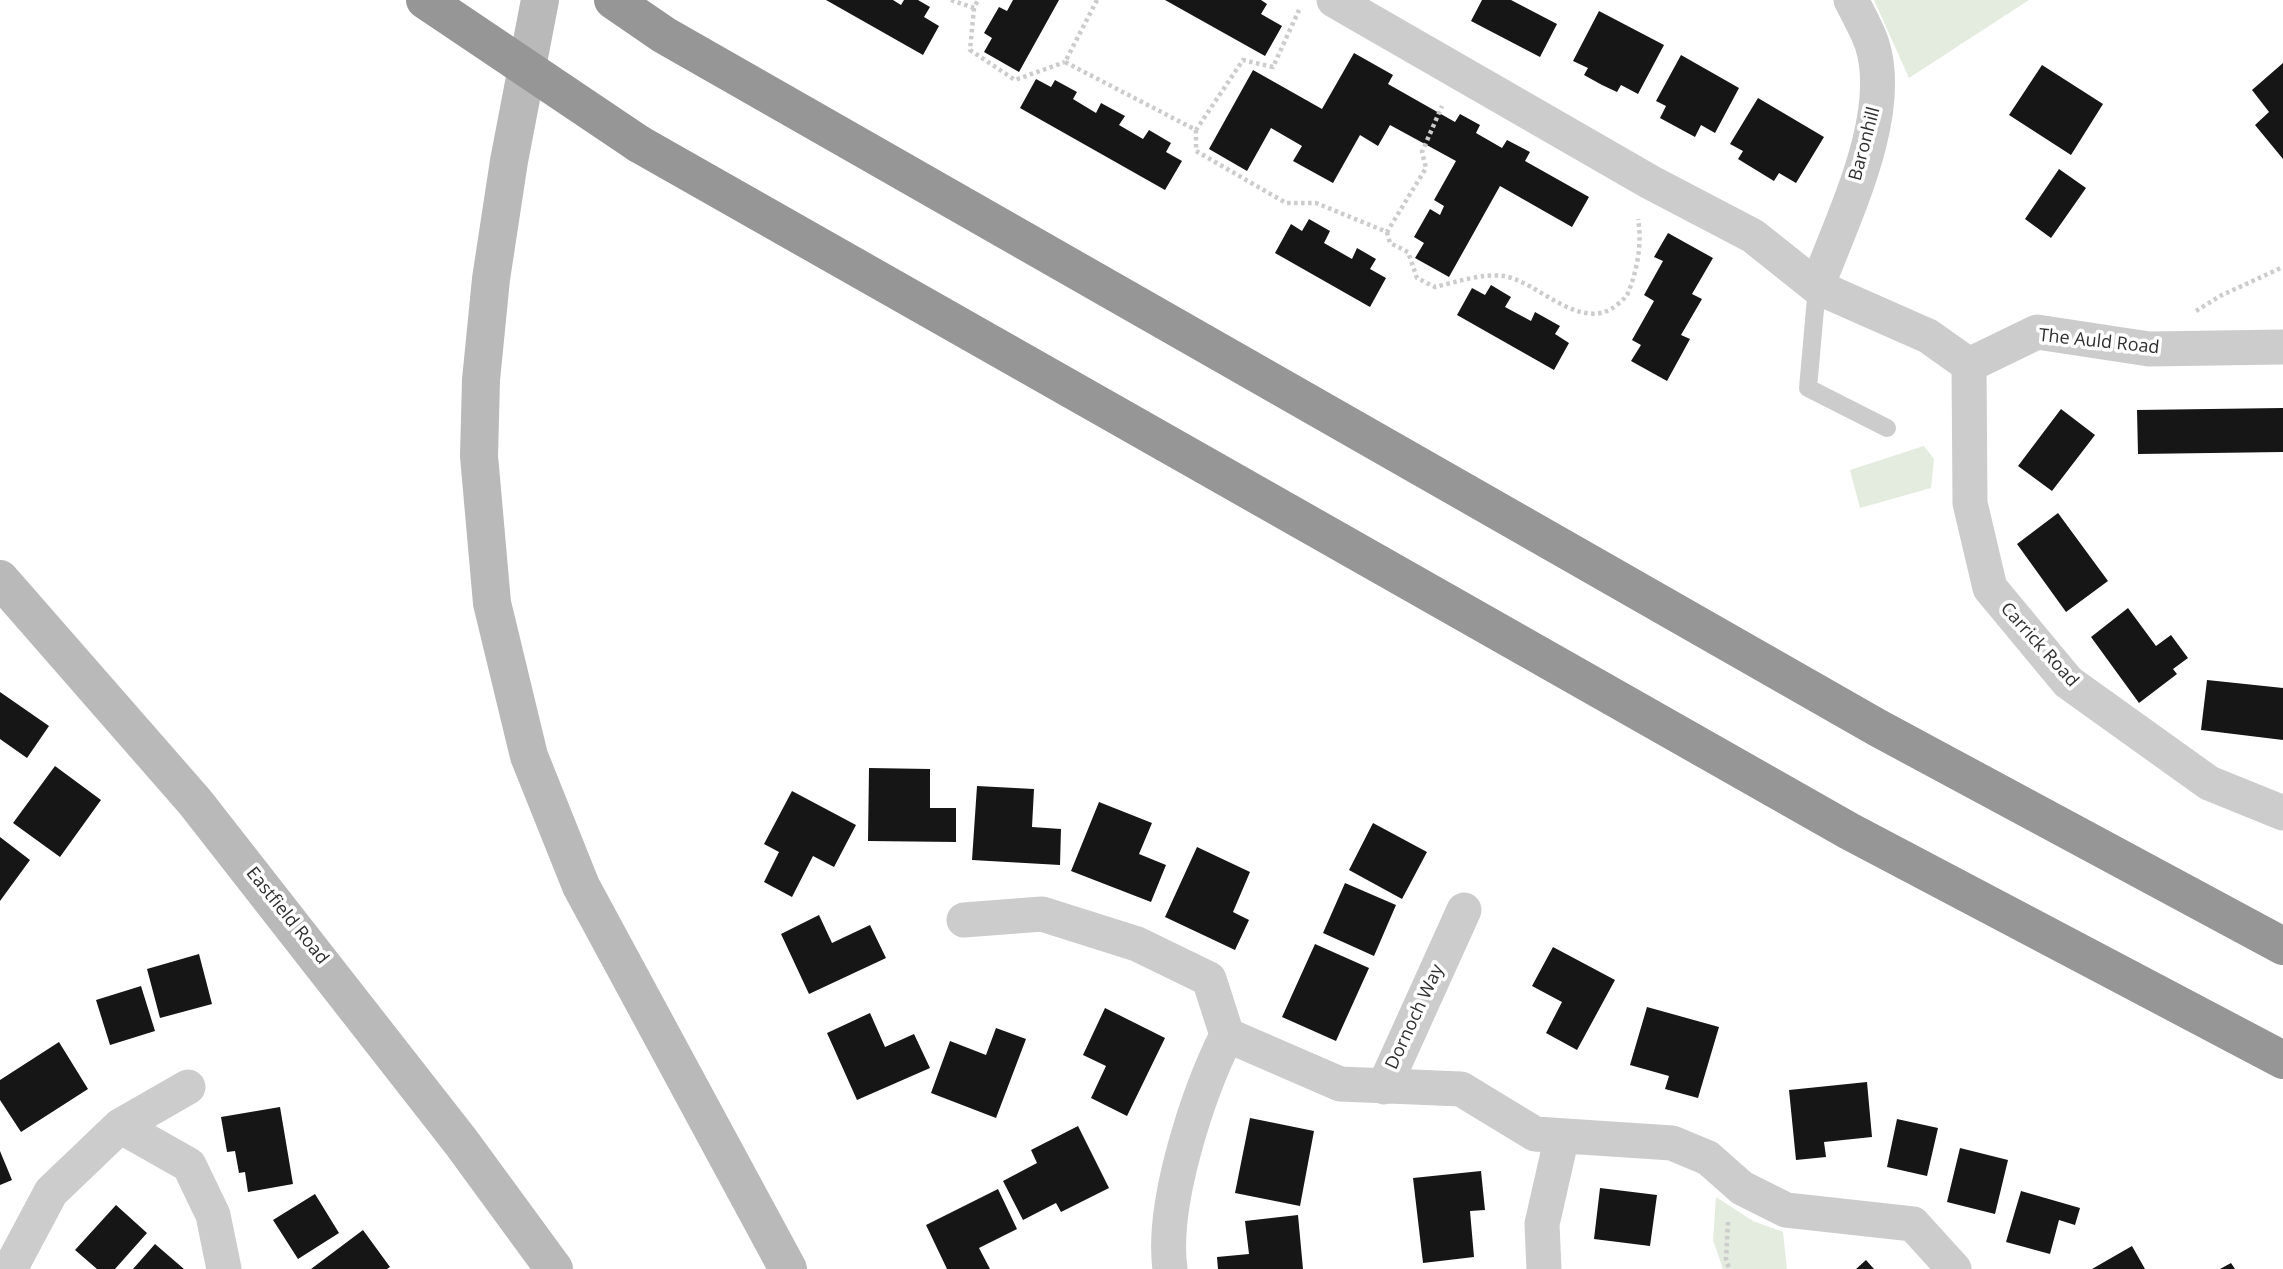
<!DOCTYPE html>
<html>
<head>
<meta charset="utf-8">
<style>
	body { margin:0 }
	canvas { display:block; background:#fff }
</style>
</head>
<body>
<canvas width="2283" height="1269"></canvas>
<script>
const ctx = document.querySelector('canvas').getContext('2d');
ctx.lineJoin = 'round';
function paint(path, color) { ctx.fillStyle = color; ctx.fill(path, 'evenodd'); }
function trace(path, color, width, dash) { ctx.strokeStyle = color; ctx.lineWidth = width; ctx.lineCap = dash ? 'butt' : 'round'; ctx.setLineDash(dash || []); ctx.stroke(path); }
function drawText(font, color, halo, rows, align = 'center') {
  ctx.font = font + ' "Open Sans",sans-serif'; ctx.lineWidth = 7; ctx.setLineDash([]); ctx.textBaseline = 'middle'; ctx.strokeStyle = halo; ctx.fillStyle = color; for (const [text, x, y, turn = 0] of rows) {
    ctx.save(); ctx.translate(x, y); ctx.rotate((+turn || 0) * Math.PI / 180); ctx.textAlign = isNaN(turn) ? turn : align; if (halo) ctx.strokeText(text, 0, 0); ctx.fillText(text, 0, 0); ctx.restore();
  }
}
paint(new Path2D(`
	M1874,0h155l-120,78z
	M1924,446l10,13 -3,29 -71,20 -10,-38z
	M1716,1197l37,24 30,11 4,37h-64l-10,-29z`), '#e3ecde');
paint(new Path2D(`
	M826,0h67l8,5 3,-5h14l12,7 -6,10 15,9 -16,29z
	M1013,0h46l-40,72 -35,-20 8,-14 -8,-5 15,-26 8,4z
	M1165,0h96l6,4 -6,10 21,12 -17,30z
	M1482,0h29l46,24 -17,33 -69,-36z
	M1599,11l65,34 -26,49 -17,-9 -4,7 -15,-7 -18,-10 4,-7 -15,-7z
	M1354,53l39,22 -5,9 67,38 5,-8 20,11 -4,8 26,15 5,-8 23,12 -5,9 64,36 -17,30 -72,-41 -51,91 -34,-19 9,-15 -10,-6 16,-28 10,6 4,-9 -10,-6 22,-39 -66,-36 -12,21 -18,-11 -27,48 -40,-22 9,-15 -31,-18 -24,43 -38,-22 44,-79 69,39z
	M1681,55l58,33 -24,45 -14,-8 -6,12 -35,-19 6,-12 -10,-5z
	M2283,63v96l-28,-34 14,-13 -17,-22z
	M2042,65l61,39 -32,51 -62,-40z
	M1036,79l15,8 4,-7 22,12 -4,7 23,14 5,-10 24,13 -6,9 24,14 6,-9 22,13 -5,9 16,9 -17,29 -145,-82z
	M1758,98l66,39 -28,46 -17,-10 -5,8 -36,-22 5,-8 -13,-7z
	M2059,169l27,19 -35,50 -26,-19z
	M1309,219l21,12 -6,12 28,16 5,-11 19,11 -6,10 16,9 -16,29 -95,-54 16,-29 11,7z
	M1668,233l45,25 -21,36 10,5 -21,36 9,4 -23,42 -36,-20 10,-16 -9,-5 22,-39 -10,-6 19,-34 -9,-4z
	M1491,285l20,12 -6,10 26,14 4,-9 25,14 -5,8 14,9 -15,27 -97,-55 15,-27 13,7z
	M2283,408v44l-145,2 -1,-44z
	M2061,409l34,26 -43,56 -34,-25z
	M2058,513l50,68 -42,31 -49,-68z
	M2128,608l28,38 15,-11 17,23 -15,11 4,5 -38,29 -48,-66z
	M2207,680l76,8v52l-82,-10z
	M0,692l49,34 -22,32 -27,-19z
	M55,766l46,34 -41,57 -47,-34z
	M869,768l61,1v39h26v34l-88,-1z
	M977,786l57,3 -2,38 29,2 -1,36 -88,-5z
	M792,791l64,34 -22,42 -21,-11 -21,41 -28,-15 15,-30 -15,-8z
	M1099,802l53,21 -13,31 27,11 -15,37 -80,-31z
	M1373,823l54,29 -25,47 -53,-29z
	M0,837l30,23 -30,41z
	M1197,847l53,25 -17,40 16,8 -14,30 -70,-33z
	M1345,883l51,22 -22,51 -51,-23z
	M819,915l13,28 38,-18 16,33 -77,36 -28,-60z
	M1315,944l54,24 -33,73 -54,-24z
	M1553,947l62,33 -38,70 -31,-17 16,-31 -30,-16z
	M199,954l13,50 -52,14 -13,-49z
	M141,986l14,45 -45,14 -14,-45z
	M1647,1007l72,20 -21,71 -33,-9 4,-13 -39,-11z
	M1105,1008l60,30 -38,78 -36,-18 15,-32 -23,-11z
	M870,1013l15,34 29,-13 16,34 -73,32 -30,-67z
	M996,1028l30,11 -30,79 -65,-25 19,-52 36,14z
	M59,1042l29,47 -67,43 -21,-32v-20z
	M1867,1082l5,55 -48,5 2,15 -30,3 -7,-70z
	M280,1107l13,77 -45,8 -3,-20 -6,1 -4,-22 -8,1 -6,-35z
	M1250,1118l64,13 -14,75 -65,-13z
	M1897,1119l41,9 -11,48 -40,-9z
	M1078,1126l31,62 -48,24 -5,-9 -33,17 -20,-39 34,-18 -6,-13z
	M1960,1148l48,12 -13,54 -48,-12z
	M0,1151l12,29 -12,5z
	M1481,1171l4,39 -15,1 4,46 -51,6 -10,-85z
	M1600,1188l57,7 -7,51 -56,-7z
	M998,1189l19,40 -38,19 11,21h-43l-21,-44z
	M2021,1191l59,17 -5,17 -16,-5 -9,34 -44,-12z
	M315,1194l24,39 -41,26 -25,-39z
	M116,1205l31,28 -32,36h-18l-22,-19z
	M1298,1215l5,54h-85l-1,-12 32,-3 -4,-33z
	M363,1230l27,37 -3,2h-76z
	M155,1244l29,25h-51z
	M2132,1246l13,23h-53z
	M1866,1260l8,9h-18z
	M2231,1263l4,6h-15z`), '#161616');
trace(new Path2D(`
	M951,0l23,8 4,-8
	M1097,0l-32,62 131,68 47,-70 30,7 26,-57
	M974,8l-4,42 45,30 50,-18
	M1196,130v21l90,52h30l71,29 39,-64 -4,-16 20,-46
	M1387,232l3,11 18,9 9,26 18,9c21,-5 48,-14 69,-11 35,6 78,59 114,28 6,-5 10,-9 12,-16 8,-22 12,-47 8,-69
	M2196,311l24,-15 63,-29
	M1728,1222l-2,37 3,10`), '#ccc', 4.5, [3.5, 3.5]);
trace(new Path2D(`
	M1817,287l-9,101 79,40`), '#ccc', 18);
trace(new Path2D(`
	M1334,0l316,182 103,54 64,51 111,49 41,29 68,-33 112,17 134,-2
	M1817,287c25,-68 78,-171 55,-243 -5,-15 -14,-30 -21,-44
	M1969,365l1,138 20,85 78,94 141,101 74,30
	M964,920l78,-6 95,30 72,35 18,56c-29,58 -66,169 -57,234
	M1227,1035l113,49 121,5 74,45 137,9 36,15 34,30 44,22 127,14 41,45
	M1384,1087l80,-177
	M120,1126l69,39 24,50 11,54
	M10,1269l41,-77 69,-66 68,-39
	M1544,1269l-2,-45 20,-88`), '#ccc', 35);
trace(new Path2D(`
	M540,0l-31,161 -18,118 -10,101 -2,76 13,147 37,153 52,130 207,383
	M0,579l195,223 266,340 93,127`), '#b9b9b9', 38);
trace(new Path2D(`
	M613,0l51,35 1214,693 405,218
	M639,144l1210,687 434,229`), '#969696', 38);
trace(new Path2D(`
	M425,0l214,144`), '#969696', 38);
drawText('18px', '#2f2f2f', '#fff', [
	["Baronhill",1865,144,-75],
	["The Auld Road",2099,342,6],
	["Carrick Road",2039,645,48],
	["Eastfield Road",287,916,51],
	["Dornoch Way",1415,1017,-65]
]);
</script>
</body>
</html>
